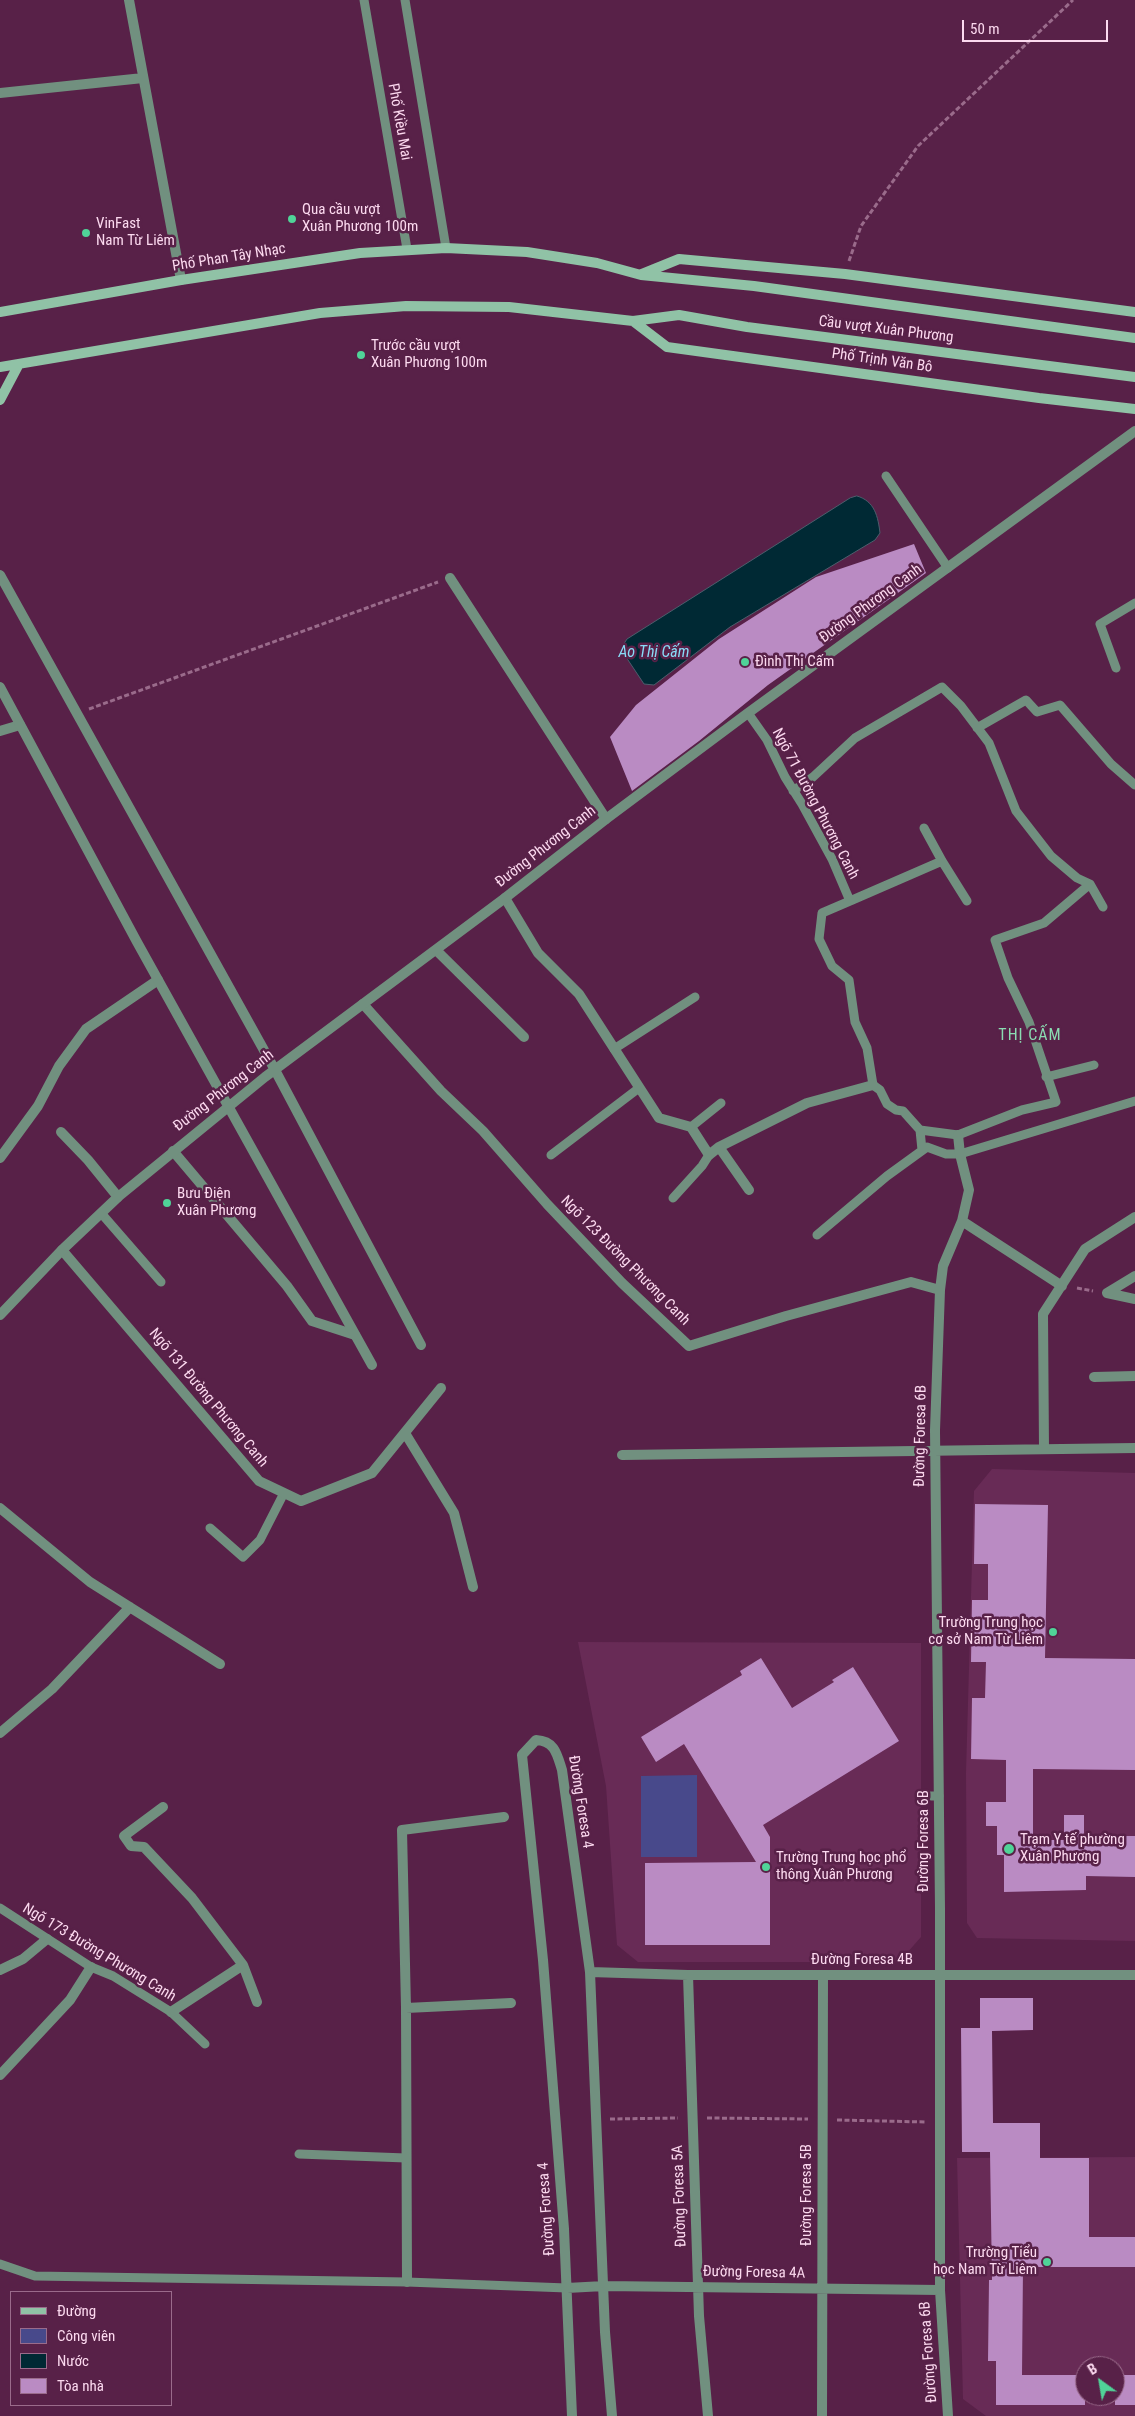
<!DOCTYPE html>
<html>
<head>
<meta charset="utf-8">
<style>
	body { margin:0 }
	#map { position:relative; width:1135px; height:2416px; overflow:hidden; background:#582148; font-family:"Roboto Condensed",sans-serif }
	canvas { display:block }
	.legend { position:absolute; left:10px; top:2291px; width:162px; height:115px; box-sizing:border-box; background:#582148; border:1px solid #9a6b8b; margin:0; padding:6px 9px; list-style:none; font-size:15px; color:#fcd9ef }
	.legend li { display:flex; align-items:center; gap:10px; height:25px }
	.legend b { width:25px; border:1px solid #9a6b8b }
	.north { position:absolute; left:1075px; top:2356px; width:50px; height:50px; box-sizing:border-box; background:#582148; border:1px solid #9a6b8b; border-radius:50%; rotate:328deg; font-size:14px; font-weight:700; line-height:20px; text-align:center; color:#fcd9ef }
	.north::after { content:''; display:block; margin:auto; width:18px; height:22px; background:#50d398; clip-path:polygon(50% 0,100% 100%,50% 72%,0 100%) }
	.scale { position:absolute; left:962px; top:20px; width:146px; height:22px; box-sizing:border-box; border:2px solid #fcd9ef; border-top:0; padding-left:6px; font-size:15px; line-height:18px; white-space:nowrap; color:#fcd9ef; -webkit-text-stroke:4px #582148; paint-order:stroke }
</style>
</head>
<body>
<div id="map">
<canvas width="1135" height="2416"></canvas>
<ul class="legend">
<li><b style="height:6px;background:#90c2a6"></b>Đường</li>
<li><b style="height:14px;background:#48498b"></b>Công viên</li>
<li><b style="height:14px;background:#002934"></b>Nước</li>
<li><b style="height:14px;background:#ba8bc3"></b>Tòa nhà</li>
</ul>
<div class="north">B</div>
<div class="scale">50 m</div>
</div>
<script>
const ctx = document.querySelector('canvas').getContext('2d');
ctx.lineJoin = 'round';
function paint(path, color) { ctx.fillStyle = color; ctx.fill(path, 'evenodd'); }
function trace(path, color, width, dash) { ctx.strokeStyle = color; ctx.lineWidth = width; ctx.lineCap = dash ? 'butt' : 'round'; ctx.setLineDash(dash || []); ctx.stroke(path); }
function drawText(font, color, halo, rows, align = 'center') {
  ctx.font = font + ' "Roboto Condensed",sans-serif'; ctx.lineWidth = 5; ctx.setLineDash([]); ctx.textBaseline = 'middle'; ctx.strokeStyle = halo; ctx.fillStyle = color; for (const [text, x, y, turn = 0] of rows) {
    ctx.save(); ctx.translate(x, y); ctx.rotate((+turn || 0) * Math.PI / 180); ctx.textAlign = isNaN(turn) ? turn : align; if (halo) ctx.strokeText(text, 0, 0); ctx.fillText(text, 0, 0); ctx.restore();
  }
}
paint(new Path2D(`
	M992,1469l143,4v468l-158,-3 -10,-15 -1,-150 8,-282z
	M578,1642l343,1v294l-22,25h-261l-21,-17 -11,-159z
	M1135,2157v259h-149l-23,-17 -6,-241zM1085,2366h30v30h-30z`), '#682b56');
paint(new Path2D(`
	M697,1775v82h-56v-81z`), '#48498b');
const water = new Path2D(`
	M857,496c18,5 21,21 23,37l-5,7 -145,87 -76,58 -10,-1 -22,-33 1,-6 4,-6 223,-141z`);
paint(water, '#002934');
trace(water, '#4c5e6c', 1);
paint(new Path2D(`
	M914,544l12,29 -158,112 -69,56 -67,50 -22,-54 26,-32 83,-66 97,-62z
	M975,1504l73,1 -3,153 90,1v111l-102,-1v71h31v-25h20v21h51v41l-49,-1v14l-82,2v-37h-7v-29h-11v-24h20v-42l-35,-1 1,-61h13l1,-36h-15l1,-62h16v-36h-14z
	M761,1658l31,50 42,-26 -2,-2 21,-13 46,74 -136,84 7,12v108h-125v-82l111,-1 -72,-118 -28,18 -15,-25 101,-62 -2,-4z
	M980,1998h53v32l-41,1 1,92h47v35h49v79h46v30h-112l-1,108h63v30h-89v-44h-8l1,-81h3l-2,-128h-28l-1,-124h19z
	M1115,2375h20v30h-20z`), '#ba8bc3');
trace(new Path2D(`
	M849,261l12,-35 57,-80 155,-146
	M89,709l349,-127
	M1077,1288l16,3
	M707,2118l101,1
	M610,2119l68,-1
	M837,2120l89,2`), '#9a6b8b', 3, [5, 2.5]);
trace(new Path2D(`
	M364,0l43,249
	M405,0l41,248
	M886,476l62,92
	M1116,668l-16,-44 35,-21
	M748,713l19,27 18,37 17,27 30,55 18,42 -28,12 -3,26 13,27 17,14 6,42 12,26 6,37 7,5 7,14 9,6 7,1 17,19 38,5 64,-25 34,-8 -27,-80 -21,-44 -13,-38 49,-17 46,-39
	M977,728l49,-28 11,12 23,-7 51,59 24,21
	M793,791l20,-14 42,-39 87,-51 19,19 28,37 27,68 35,45 26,22 13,6
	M924,828l18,33 25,40
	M1090,884l13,23
	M850,901l92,-40
	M614,1049l81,-52
	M1046,1077l48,-12
	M691,1127l30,-24
	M920,1130l2,20
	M551,1155l88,-67
	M673,1198l29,-32 7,-11
	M101,1213l60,69
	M817,1235l70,-59 40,-29 19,7h14l175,-53
	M210,1528l33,29 17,-17 24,-47
	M921,1796h18
	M0,1908l91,59 22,9 58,36 34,32
	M299,2154l107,4
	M0,2264l35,12 372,6 160,6`), '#71907f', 9);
trace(new Path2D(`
	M129,0l52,280
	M0,93l143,-15
	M450,578l156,241
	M0,731l20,-6
	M505,898l33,55 41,41 80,124 32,9 18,28 10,-8 88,-44 66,-18
	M436,950l88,87
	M363,1004l78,87 42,40 64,73 75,79 67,63 97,-30 125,-34 29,8
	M61,1132l27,28 30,37
	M719,1147l30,43
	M173,1151l114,135 25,35 43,14
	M0,1158l38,-52 21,-40 27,-37 72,-49
	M962,1221l100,65
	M62,1250l197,231 42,20 71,-28 69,-85
	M1107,1293l28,-17
	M1107,1293l28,6
	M1094,1377l41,-1
	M405,1433l49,80 19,74
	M1044,1449l-1,-135 42,-65 50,-32
	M622,1455l513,-7
	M0,1508l90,74 130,82
	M0,1733l52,-44 78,-82
	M163,1807l-39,29 7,10 13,1 48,51 51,67 -72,47
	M243,1965l14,37
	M0,1970l23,-11 24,-20
	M590,1972l98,3h447
	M688,1975l11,341 9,100
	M406,2008l105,-5
	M0,2075l70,-75 21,-33
	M407,2282l-1,-274 -4,-178 102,-13
	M567,2288l37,-2 336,4
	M572,2416l-8,-187 -21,-269 -21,-205 14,-15c19,1 21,14 26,30l28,202 15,360 7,84
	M822,2416l1,-441
	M948,2416l-8,-126v-382l-5,-478 5,-140 3,-24 19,-45 7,-31 -9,-36 -2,-19`), '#71907f', 10);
trace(new Path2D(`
	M0,575l275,495 146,275
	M0,687l137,255 235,423
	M0,1315l62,-65 56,-53 147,-120 240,-179 101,-79 142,-106 387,-282`), '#71907f', 10);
trace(new Path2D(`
	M642,274l37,-15 166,15 290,38
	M0,312l181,-32 179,-27 86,-5 81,4 70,11 44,12 113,11 381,52
	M633,321l34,26 372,51 96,11
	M0,367l320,-54 86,-7 103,1 124,14 46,-6 68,12 388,50
	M0,400l19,-36`), '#90c2a6', 10);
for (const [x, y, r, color] of [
	[292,219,5,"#50d398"],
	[86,233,5,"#50d398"],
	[361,355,5,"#50d398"],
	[745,662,5,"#50d398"],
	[167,1203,5,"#50d398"],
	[1053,1632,5,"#50d398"],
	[1009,1849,6,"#50d398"],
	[766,1867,5,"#50d398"],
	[1047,2262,5,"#50d398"]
]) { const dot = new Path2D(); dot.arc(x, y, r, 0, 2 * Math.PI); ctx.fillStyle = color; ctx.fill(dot); trace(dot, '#582148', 2); }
drawText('15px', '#fcd9ef', '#582148', [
	["Phố Kiều Mai",399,122,80],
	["Phố Phan Tây Nhạc",229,258,-9],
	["Cầu vượt Xuân Phương",886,330,7],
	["Phố Trịnh Văn Bô",882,361,8],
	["Đường Phương Canh",871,604,-36],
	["Ngõ 71 Đường Phương Canh",815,804,62],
	["Đường Phương Canh",546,847,-38],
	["Đường Phương Canh",224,1091,-38],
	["Ngõ 123 Đường Phương Canh",625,1261,45],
	["Ngõ 131 Đường Phương Canh",208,1398,50],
	["Đường Foresa 6B",921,1436,-89],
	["Đường Foresa 4",580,1802,81],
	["Đường Foresa 6B",924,1841,-90],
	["Ngõ 173 Đường Phương Canh",99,1953,31],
	["Đường Foresa 4B",862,1960],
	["Đường Foresa 5B",807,2195,-90],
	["Đường Foresa 5A",680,2196,-92],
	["Đường Foresa 4",547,2209,-94],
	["Đường Foresa 4A",754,2273,1],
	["Đường Foresa 6B",929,2352,-94]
]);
drawText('15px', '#fcd9ef', '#582148', [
	["Qua cầu vượt",302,210],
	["Xuân Phương 100m",302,227],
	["VinFast",96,224],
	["Nam Từ Liêm",96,241],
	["Trước cầu vượt",371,346],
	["Xuân Phương 100m",371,363],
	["Đình Thị Cấm",755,662],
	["Bưu Điện",177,1194],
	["Xuân Phương",177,1211],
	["Trường Trung học",1043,1623,"right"],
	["cơ sở Nam Từ Liêm",1043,1640,"right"],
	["Trạm Y tế phường",1020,1840],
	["Xuân Phương",1020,1857],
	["Trường Trung học phổ",776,1858],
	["thông Xuân Phương",776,1875],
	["Trường Tiểu",1037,2253,"right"],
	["học Nam Từ Liêm",1037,2270,"right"]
], 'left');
drawText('italic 16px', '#88dcf7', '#582148', [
	["Ao Thị Cấm",654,653]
]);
ctx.letterSpacing = '1px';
drawText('16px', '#8bdcb2', '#582148', [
	["THỊ CẤM",1030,1036]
]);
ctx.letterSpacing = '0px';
</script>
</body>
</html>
